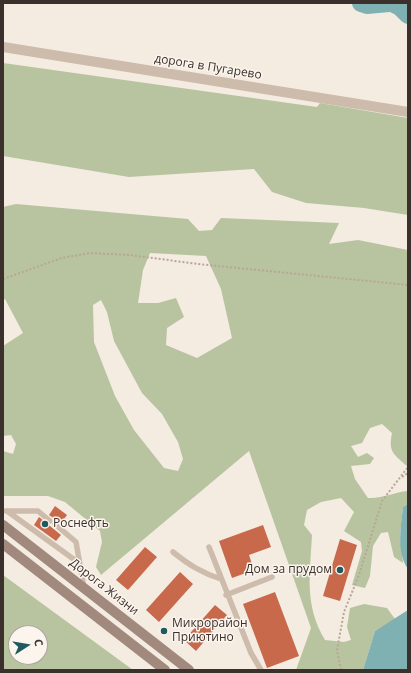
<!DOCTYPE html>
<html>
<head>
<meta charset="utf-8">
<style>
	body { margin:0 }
	#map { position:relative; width:411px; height:673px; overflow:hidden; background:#f4ebe1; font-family:"Open Sans",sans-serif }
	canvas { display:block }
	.frame { position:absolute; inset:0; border:4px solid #3b302b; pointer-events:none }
	.north { position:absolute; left:8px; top:625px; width:40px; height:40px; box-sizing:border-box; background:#fbf5ee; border:1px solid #aea6a0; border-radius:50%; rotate:78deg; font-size:11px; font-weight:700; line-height:16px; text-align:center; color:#3b302b }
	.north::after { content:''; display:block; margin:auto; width:14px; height:18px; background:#1f5a5e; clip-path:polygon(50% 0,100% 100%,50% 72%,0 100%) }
</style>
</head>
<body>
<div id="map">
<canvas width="411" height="673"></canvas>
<div class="frame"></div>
<div class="north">С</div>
</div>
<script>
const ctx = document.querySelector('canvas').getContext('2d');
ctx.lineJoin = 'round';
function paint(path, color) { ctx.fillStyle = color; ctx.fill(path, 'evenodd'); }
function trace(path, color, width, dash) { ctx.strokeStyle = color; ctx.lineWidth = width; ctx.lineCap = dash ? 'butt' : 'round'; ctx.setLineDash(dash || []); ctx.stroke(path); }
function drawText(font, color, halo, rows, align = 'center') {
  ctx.font = font + ' "Open Sans",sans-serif'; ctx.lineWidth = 3; ctx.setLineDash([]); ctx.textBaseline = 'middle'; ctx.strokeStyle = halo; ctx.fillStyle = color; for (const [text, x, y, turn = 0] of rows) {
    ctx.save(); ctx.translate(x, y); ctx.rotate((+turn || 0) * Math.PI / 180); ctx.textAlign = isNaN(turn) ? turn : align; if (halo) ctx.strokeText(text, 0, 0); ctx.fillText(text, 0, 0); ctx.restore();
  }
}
paint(new Path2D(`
	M3,63l314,44 3,-4 88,15v97l-44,-7 -58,-5 -34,-11 -18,-23 -125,8 -126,-21z
	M16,204l172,15 11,12 13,-1 9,-12 118,5 -10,21 29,-4 50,10v217c-14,-13 -20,-14 -16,-34l-10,-9 -12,4 -8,15 -11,3 7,11 9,-4 7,5 -4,6 -19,2 4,13 13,19c14,1 26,-6 40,-7v13l-5,3 -3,28 3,28 -9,-6 -6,-25 -7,1 -8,13 -3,30 -5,12 -13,-3 10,-34 -1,-9 -17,-11 10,-19 -13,-14 -20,4 -14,8 -3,15 8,10c-2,39 -8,70 13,105l19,2 7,-2 -4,-13 3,-19 14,-4 23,4 8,11 -20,12 -12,39h-67l15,-42 -62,-177 -148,124 -5,-8 6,-25 -2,-11 -35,-29 -17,-6h-45v-45l10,3 3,-10 -5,-9 -8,1v-90l20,-13 -18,-34 -2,1v-93zM150,253l56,3 15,33 11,49 -35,20 -31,-13 1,-17 17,-11 -8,-19 -18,5h-20l5,-33zM101,300l6,12 7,29 28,52 20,21 16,28 5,17 -5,12 -14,-3 -30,-38 -19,-34 -21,-54 -1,-37z
	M3,575l130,95h-130zM16,633h24v24h-24z`), '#b8c4a0');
paint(new Path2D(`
	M408,504v65c-12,-17 -7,-43 -5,-62z
	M408,610v60h-45l12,-39z`), '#7fb0b2');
trace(new Path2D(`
	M361,3l6,2 22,-2
	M392,3l8,4 8,8`), '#7fb0b2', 18);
paint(new Path2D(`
	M55,506l12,9 -6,8 -12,-8z
	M39,517l22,18 -5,6 -22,-16z
	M263,525l8,22 -22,8 5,15 -22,8 -13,-37z
	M340,539l17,6 -17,56 -17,-5z
	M145,547l12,10 -29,33 -12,-10z
	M180,572l13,12 -34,38 -13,-12z
	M275,592l24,64 -32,12 -24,-64z
	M215,605l12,10 -31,36 -12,-11z`), '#c8694b');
trace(new Path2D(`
	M3,279l59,-21 28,-5 40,2 68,9 210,21
	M402,477l6,-4
	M341,670l-4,-20 7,-38 15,-37 23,-74 26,-34`), '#b9a596', 2, [2, 2]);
trace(new Path2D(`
	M6,511h32l12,10
	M7,511l72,52
	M55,524l21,18 8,46
	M209,547l42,106 10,17
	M173,552c16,13 29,21 48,27
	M226,595l46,-18`), '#cdbbac', 5.5);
trace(new Path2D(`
	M3,47l405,65`), '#cdbbac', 10);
trace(new Path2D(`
	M3,525l186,145
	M3,544l162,126`), '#a18a7d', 10);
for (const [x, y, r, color] of [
	[45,524,4,"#1f5a5e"],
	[340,570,4,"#1f5a5e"],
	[164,631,4,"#1f5a5e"]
]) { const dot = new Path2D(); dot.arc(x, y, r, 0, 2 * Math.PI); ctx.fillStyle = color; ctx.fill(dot); trace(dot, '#fbf5ee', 1.5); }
drawText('12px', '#3b302b', '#fbf5ee', [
	["дорога в Пугарево",208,67,9],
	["Дорога Жизни",104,587,38]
]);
drawText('12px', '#3b302b', '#fbf5ee', [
	["Роснефть",53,524],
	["Дом за прудом",332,570,"right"],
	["Микрорайон",172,624],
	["Приютино",172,638]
], 'left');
</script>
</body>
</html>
